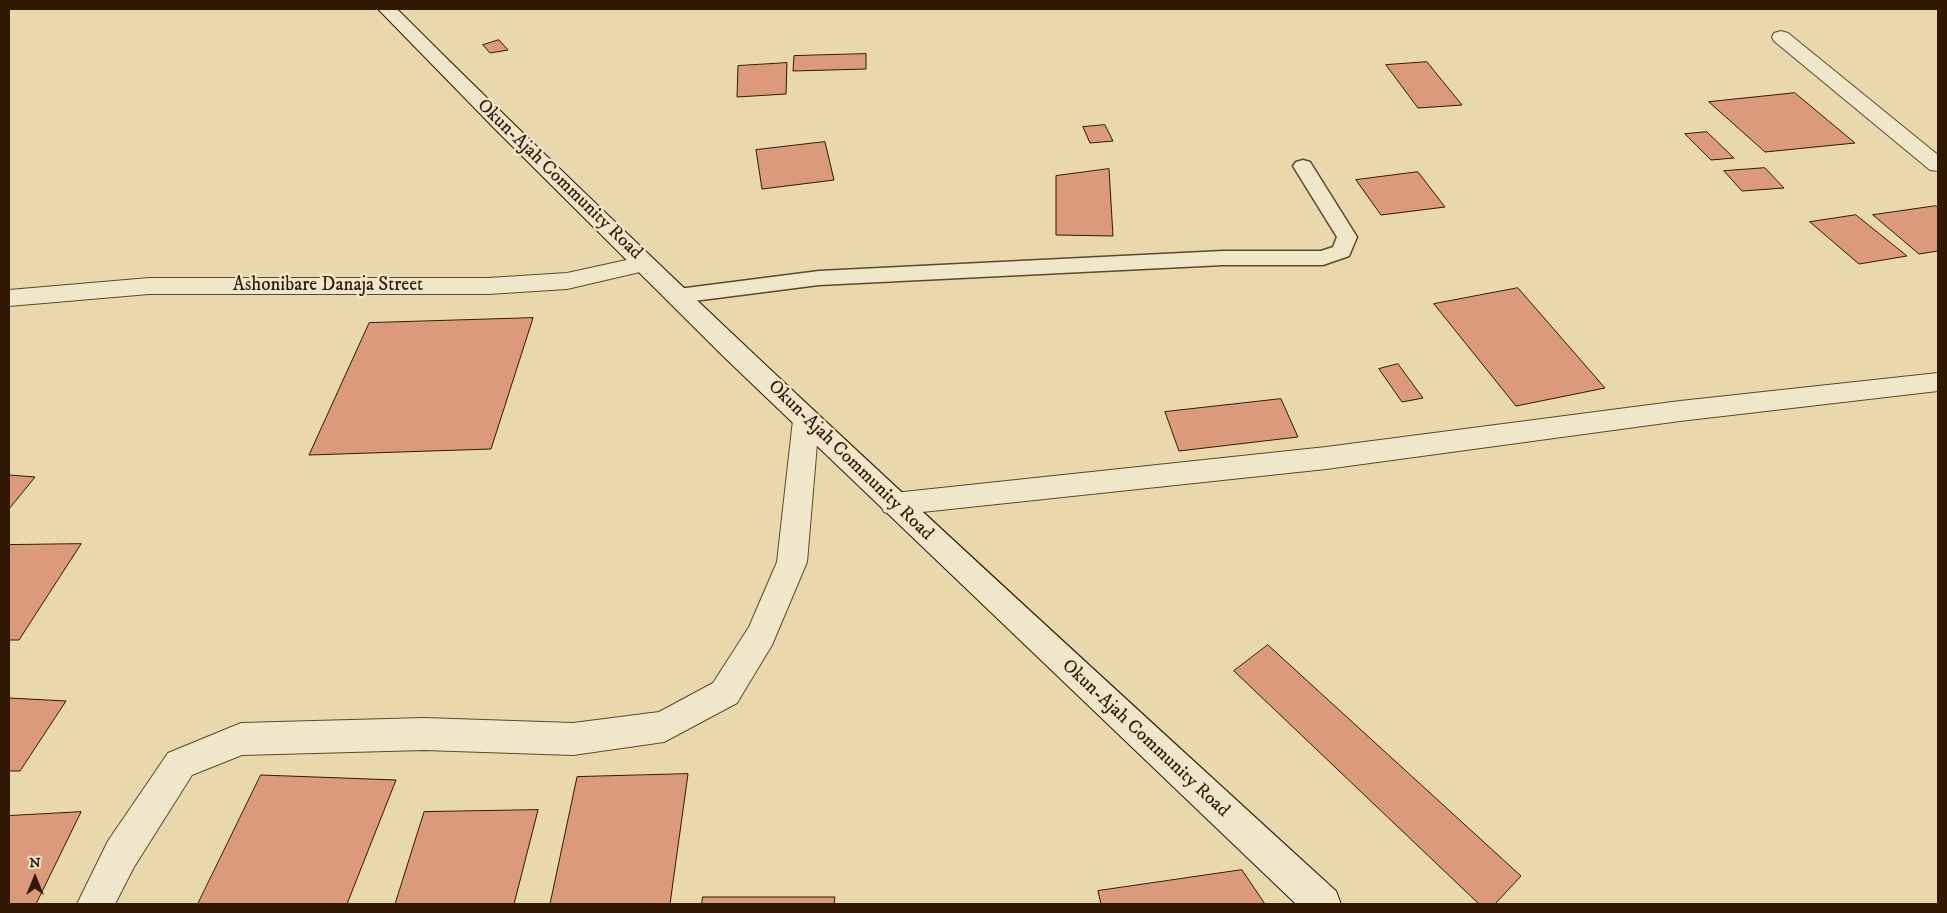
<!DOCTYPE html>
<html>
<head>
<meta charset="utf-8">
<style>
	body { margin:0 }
	#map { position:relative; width:1947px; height:913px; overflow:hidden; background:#e8d8ac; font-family:"IM FELL DW Pica",serif }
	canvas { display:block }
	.frame { position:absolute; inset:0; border:10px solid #301803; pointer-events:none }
	.north { position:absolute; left:10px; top:853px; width:50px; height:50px; -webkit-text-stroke:4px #f0e6c9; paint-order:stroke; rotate:0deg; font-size:14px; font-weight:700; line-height:20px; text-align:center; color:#301803 }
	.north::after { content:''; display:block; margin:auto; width:18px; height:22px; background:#301803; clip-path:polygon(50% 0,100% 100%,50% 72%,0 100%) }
</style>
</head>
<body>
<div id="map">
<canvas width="1947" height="913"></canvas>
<div class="frame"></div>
<div class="north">N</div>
</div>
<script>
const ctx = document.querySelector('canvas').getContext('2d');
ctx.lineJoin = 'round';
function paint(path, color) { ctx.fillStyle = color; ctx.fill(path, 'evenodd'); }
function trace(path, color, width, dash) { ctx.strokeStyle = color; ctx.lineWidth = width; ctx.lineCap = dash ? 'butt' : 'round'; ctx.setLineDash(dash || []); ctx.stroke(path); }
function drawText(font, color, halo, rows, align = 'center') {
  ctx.font = font + ' "IM FELL DW Pica",serif'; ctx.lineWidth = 5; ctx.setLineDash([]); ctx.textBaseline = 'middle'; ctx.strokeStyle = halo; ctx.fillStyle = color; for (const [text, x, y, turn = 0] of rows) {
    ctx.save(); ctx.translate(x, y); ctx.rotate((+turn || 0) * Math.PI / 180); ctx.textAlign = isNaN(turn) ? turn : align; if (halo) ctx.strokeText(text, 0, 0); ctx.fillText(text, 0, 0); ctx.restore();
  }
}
const building = new Path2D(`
	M499,40l9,10 -18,3 -7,-8z
	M866,54v15l-73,2 1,-15z
	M1427,62l35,43 -44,3 -32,-43z
	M787,63l-1,31 -49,3 1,-31z
	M1795,93l60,50 -90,9 -56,-50z
	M1105,125l8,16 -23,2 -7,-16z
	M1707,132l27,26 -23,2 -26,-26z
	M825,142l9,38 -72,9 -6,-39z
	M1765,168l19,20 -42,3 -18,-20z
	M1109,169l4,67 -57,-1v-59z
	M1418,172l27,35 -64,8 -25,-35z
	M1936,206l2,2v43l-19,3 -46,-39z
	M1856,215l51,41 -48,8 -49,-42z
	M1518,288l87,100 -89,18 -82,-102z
	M533,318l-42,131 -182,6 60,-132z
	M1398,364l25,34 -21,4 -23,-33z
	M1281,399l17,38 -119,14 -14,-39z
	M9,475l26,2 -26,32z
	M81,544l-62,96h-10v-95z
	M1268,645l253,231 -26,28h-16l-245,-233z
	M9,698l57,3 -46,70h-11z
	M688,774l-18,130h-120l27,-127z
	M261,775l135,5 -49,124h-149z
	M538,810l-24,94h-119l29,-92z
	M81,812l-45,92h-27v-88z
	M1242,870l23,34h-164l-3,-13z
	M703,897h132l-1,7h-132z`);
paint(building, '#db9b7a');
trace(building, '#301803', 1);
const lane = new Path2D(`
	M1303,160l7,2 47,75 -8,19 -26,9h-100l-404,20 -141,18 -8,-2 -3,-5 3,-5 8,-2 141,-18 404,-20h98l12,-4 4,-10 -44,-71 3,-4z`);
const street = new Path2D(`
	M1781,31l7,2 150,122v16l-8,-1 -156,-129 -2,-4 2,-4z
	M645,256l8,3 4,5 -4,5 -86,20 -79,5h-339l-140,12v-16l140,-12h339l79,-5z
	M1938,373v18l-258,30 -354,48 -432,46 -10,-3 -4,-8 4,-8 10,-3 432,-46 354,-46z
	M806,410l9,3 4,7 -12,142 -35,83 -35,58 -73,39 -91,13 -149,-5 -182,5 -50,20 -58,92 -19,37h-38l31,-63 60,-88 73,-30 183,-5 149,5 86,-11 54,-29 36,-56 28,-65 16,-142 4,-7z`);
const secondary = new Path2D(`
	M378,9h19c304,303 622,592 939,882l5,13h-45l-572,-547 -230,-229z`);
trace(lane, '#5e482d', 3);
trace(street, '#5e482d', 2);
trace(secondary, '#301803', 2);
paint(lane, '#f0e6c9');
paint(street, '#f0e6c9');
paint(secondary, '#f0e6c9');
drawText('19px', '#301803', '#f0e6c9', [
	["Okun-Ajah Community Road",559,180,44],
	["Ashonibare Danaja Street",328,286],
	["Okun-Ajah Community Road",850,461,44],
	["Okun-Ajah Community Road",1145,739,43]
]);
</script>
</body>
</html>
